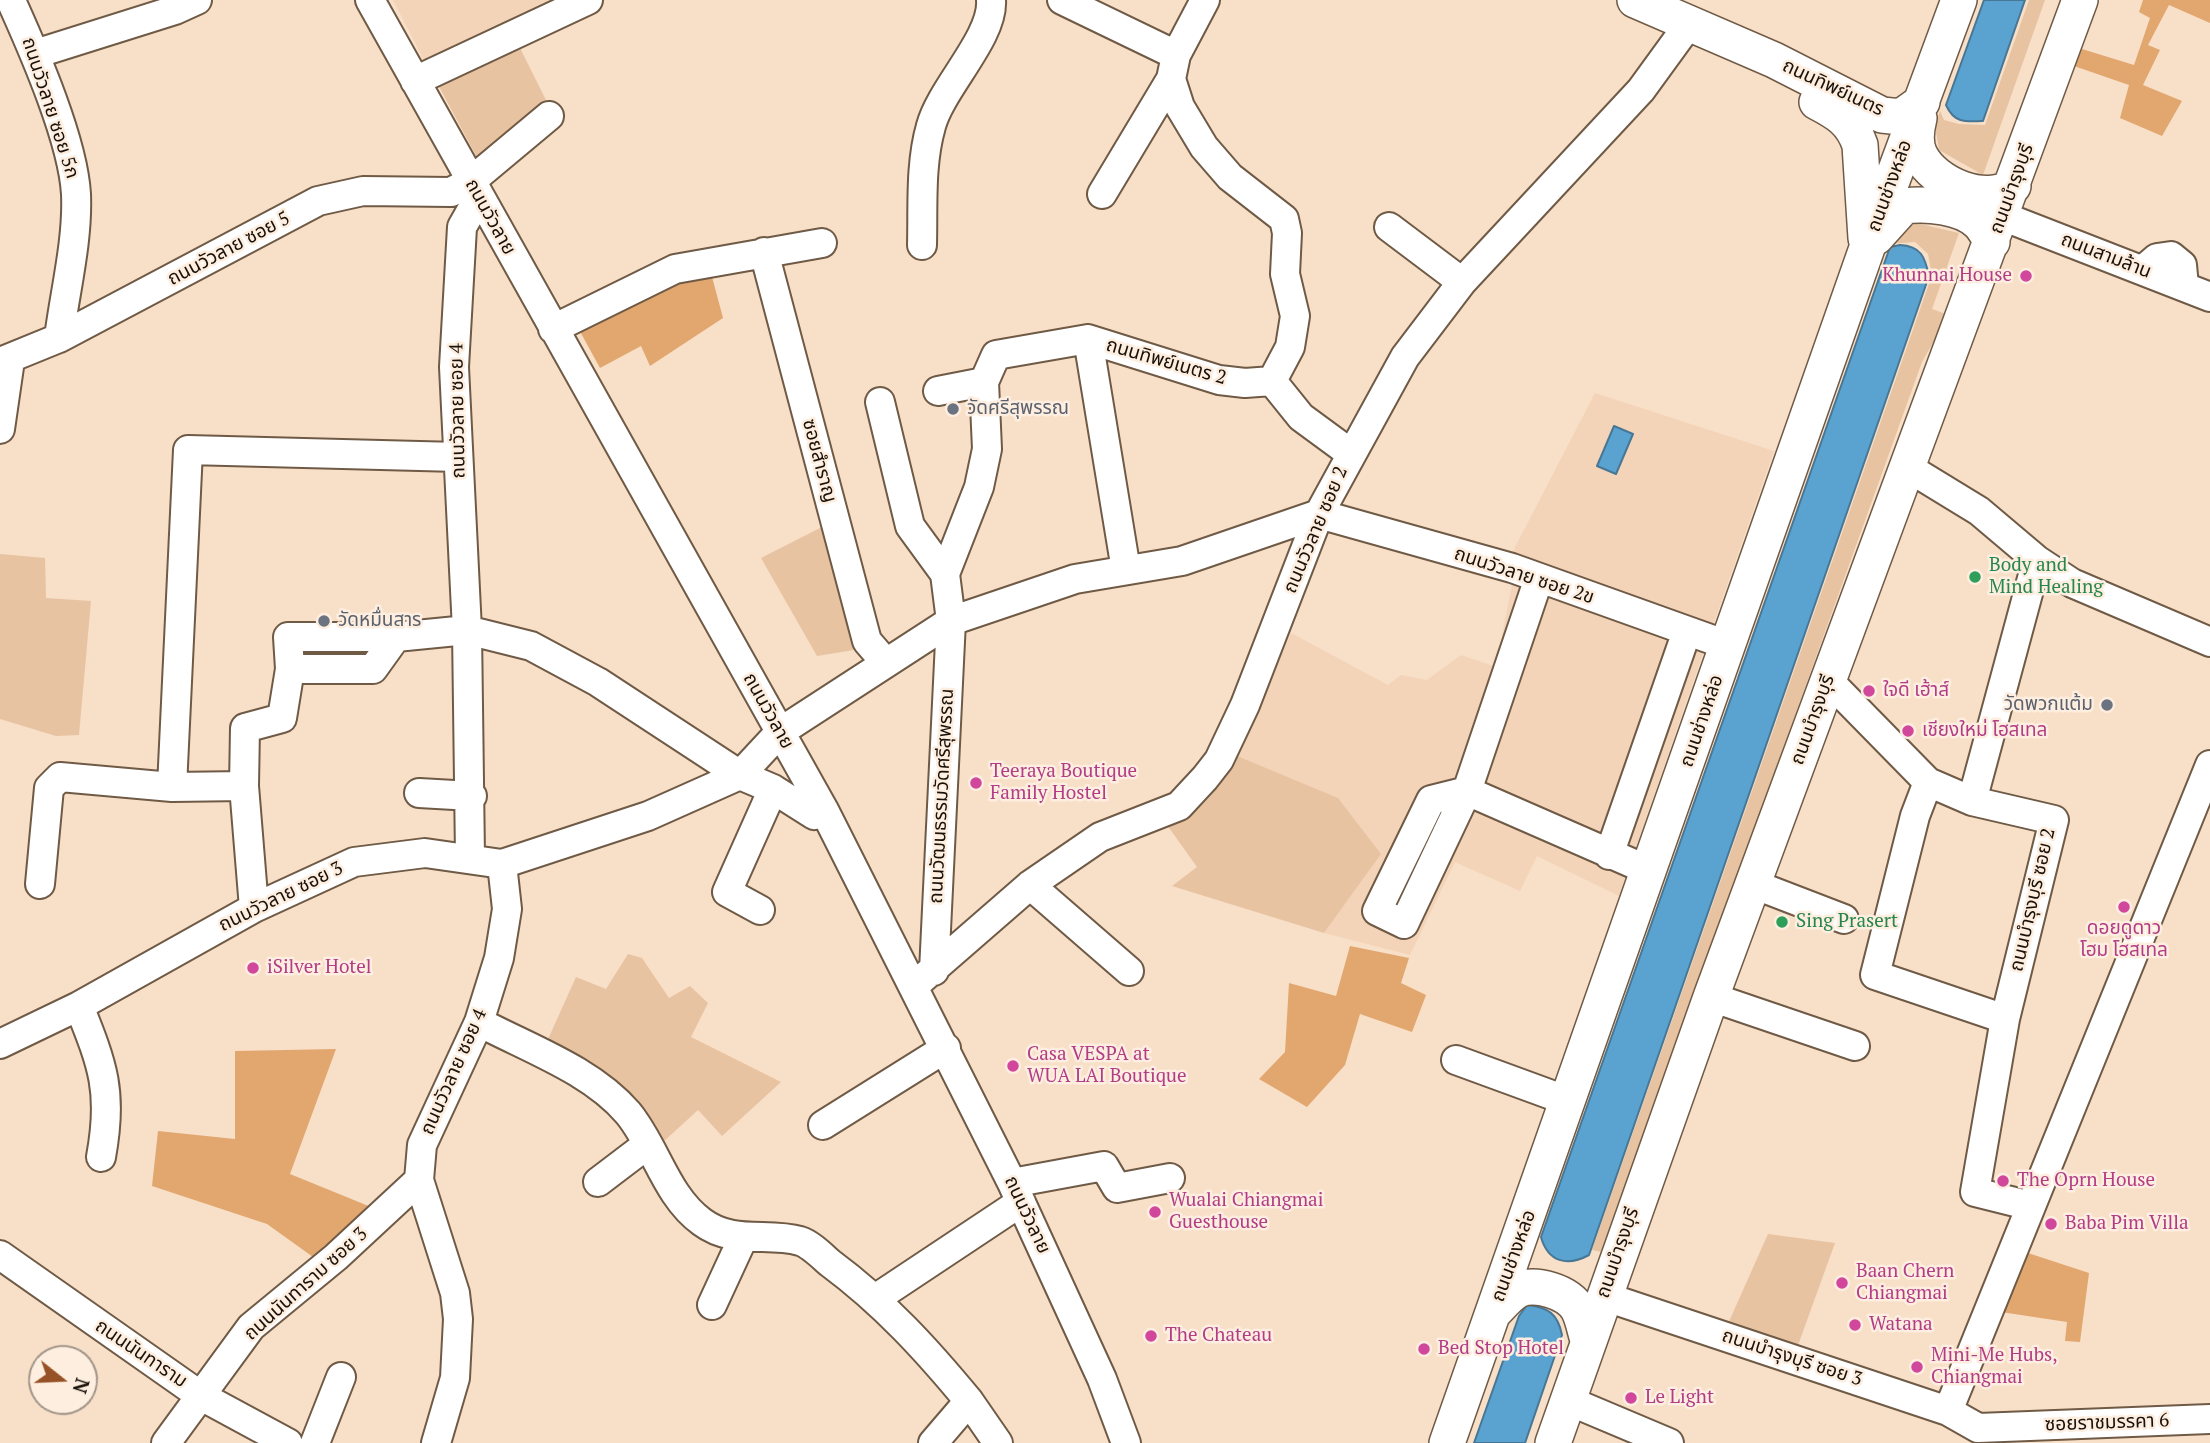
<!DOCTYPE html>
<html>
<head>
<meta charset="utf-8">
<style>
	body { margin:0 }
	#map { position:relative; width:2210px; height:1443px; overflow:hidden; background:#f8dfc8; font-family:"PT Serif",serif }
	canvas { display:block }
	.north { position:absolute; left:28px; top:1345px; width:70px; height:70px; box-sizing:border-box; background:#fdeee0; border:2px solid #a2968a; border-radius:50%; rotate:108deg; font-size:19px; font-weight:700; line-height:28px; text-align:center; color:#1a1109 }
	.north::after { content:''; display:block; margin:auto; width:24px; height:32px; background:#975127; clip-path:polygon(50% 0,100% 100%,50% 72%,0 100%) }
</style>
</head>
<body>
<div id="map">
<canvas width="2210" height="1443"></canvas>
<div class="north">N</div>
</div>
<script>
const ctx = document.querySelector('canvas').getContext('2d');
ctx.lineJoin = 'round';
function paint(path, color) { ctx.fillStyle = color; ctx.fill(path, 'evenodd'); }
function trace(path, color, width, dash) { ctx.strokeStyle = color; ctx.lineWidth = width; ctx.lineCap = dash ? 'butt' : 'round'; ctx.setLineDash(dash || []); ctx.stroke(path); }
function drawText(font, color, halo, rows, align = 'center') {
  ctx.font = font + ' "PT Serif","Noto Sans Thai",serif'; ctx.lineWidth = 5; ctx.setLineDash([]); ctx.textBaseline = 'middle'; ctx.strokeStyle = halo; ctx.fillStyle = color; for (const [text, x, y, turn = 0] of rows) {
    ctx.save(); ctx.translate(x, y); ctx.rotate((+turn || 0) * Math.PI / 180); ctx.textAlign = isNaN(turn) ? turn : align; if (halo) ctx.strokeText(text, 0, 0); ctx.fillText(text, 0, 0); ctx.restore();
  }
}
paint(new Path2D(`
	M393,0h180l-145,68z
	M1595,393l179,58 -64,183 -199,-79z
	M1514,574l192,71 -87,251 -82,-40 -17,35 -65,-29 -45,93 -86,-22 57,-80 -144,-97 54,-123 97,52 13,-10 26,5 34,-25 35,12z`), '#f3d4b8');
paint(new Path2D(`
	M2029,0h16l-62,175 -44,-25 -4,-24 5,-15 4,9 15,4 26,1z
	M516,40l34,68 -69,57 -46,-86z
	M1908,221l51,12 -27,76 17,6 -27,47 -320,890 -10,-2 340,-975 -4,-21 -13,-12 -27,2z
	M824,526l36,123 -43,7 -56,-98z
	M0,554l45,4 1,40 45,3 -12,134 -23,1 -56,-17z
	M1237,756l101,42 43,56 -57,79 -152,-47 25,-19 -30,-42c36,-11 52,-38 70,-69z
	M628,954l14,4 27,40 21,-12 18,17 -17,34 90,45 -59,54 -24,-26 -36,33 -39,-56 -27,-17 -51,-24 31,-69 30,12z
	M1768,1234l67,9 -38,105 -70,-22z`), '#e8c3a1');
paint(new Path2D(`
	M2143,0h67v23l-41,-18 -21,40 12,5 -17,35 39,16 -20,35 -42,-18 9,-33 -55,-19 8,-17 52,16 16,-47 -11,-6z
	M711,273l12,45 -73,48 -9,-20 -41,22 -23,-42 94,-46z
	M1350,946l59,12 -8,25 25,12 -14,37 -52,-18 -15,51 -38,42 -48,-28 26,-27 4,-69 47,13z
	M336,1049l-46,125 81,33 -51,55 -53,-38 -115,-38 6,-55 77,8v-88z
	M2028,1253l61,20 -9,69 -15,-1 2,-19 -66,-10z`), '#e1a76f');
const water = new Path2D(`
	M1984,0h41l-42,121c-18,1 -29,2 -37,-16z
	M1900,245c21,1 25,12 29,31l-340,979c-22,12 -41,7 -48,-18l349,-990z
	M1614,426l19,8 -17,40 -19,-8z
	M1527,1305c21,2 31,9 35,30l-37,108h-51l45,-127z`);
paint(water, '#5aa3d1');
trace(water, '#477795', 2);
const minor = new Path2D(`
	M370,0l454,810 188,373 90,196 24,64
	M1062,0l114,55
	M13,5c22,49 60,136 63,189 2,47 -11,97 -17,144
	M35,54l140,-44 22,-10
	M1171,79l9,28 24,40 26,30 54,42 3,14 -2,41 10,42 -5,31 -18,34
	M415,81l173,-81
	M1102,194l69,-115 5,-24 29,-55
	M2002,216l208,81
	M1389,227l73,55
	M922,245c1,-39 -2,-81 9,-119 10,-38 63,-89 60,-126
	M764,252l103,389 19,22
	M2143,270l14,-12 14,-2 11,9 2,21
	M553,329l122,-60 147,-26
	M1088,339l38,231
	M0,362l59,-24 259,-137 45,-10 88,1 19,-10 79,-66
	M1272,381l29,36 49,36
	M938,391l46,-9
	M880,402l30,124 35,48
	M0,429l10,-69
	M1907,467l72,44 58,49 35,23 138,59
	M1539,578l-72,213 183,80
	M290,669l-2,-32h108l71,-7 64,16 67,36 142,93 33,14 41,26 10,-5
	M1828,680l100,102 44,19 82,19 -49,199 -30,173 56,14
	M1928,782l-13,34 -40,159 130,44
	M172,787l16,-337 270,7
	M1467,791l-63,133 -27,-13 54,-111z
	M419,793l53,3
	M1972,801l65,-241
	M1609,855l78,-224
	M470,857l-3,-227 -13,-263 8,-140 17,-30
	M40,884l9,-96 11,-11 112,10 72,-1
	M1753,884l91,35
	M1030,885l99,86
	M254,908l-10,-122 1,-58 37,-10 8,-49h83l23,-32
	M760,910l-33,-18 46,-103
	M934,971l17,-350 -6,-47 34,-87 8,-38 -3,-67 12,-27 92,-16 131,41 26,3 27,-2
	M915,985l115,-100 70,-48 79,-31 26,-28 14,-18 26,-55 74,-191 86,-157 57,-75 179,-192 48,-66
	M1711,997l144,49
	M79,1006c24,60 34,86 22,151
	M479,1022c49,26 112,48 149,91 28,34 38,83 74,109 31,23 65,10 98,19 10,3 22,15 30,22 54,40 97,87 139,138l-36,42
	M0,1044l79,-38 175,-98 100,-46 71,-9 77,11 146,-48 92,-41 40,-43 171,-111 124,-42 107,-18 137,-47 193,54 215,77
	M1456,1060l112,41
	M823,1125l123,-77
	M598,1182l50,-38
	M1012,1183l92,-17 13,22 53,-10
	M0,1255l201,141 87,47
	M1603,1296l345,115 30,17
	M875,1299l146,-97
	M712,1305l31,-67
	M1567,1400l102,43
	M969,1401l29,42
	M1948,1411l262,-646
	M1978,1428l232,-9
	M166,1443l85,-116 85,-70 83,-77
	M315,1443l26,-66
	M436,1443l19,-65 3,-59 -3,-26 -36,-113 3,-35 57,-123 20,-64 8,-49 -5,-45`);
const major = new Path2D(`
	M1635,0l139,60 108,55 19,2 21,-15
	M1817,102c21,11 35,19 43,43l6,93
	M1919,118c-3,12 -5,25 1,37 15,30 66,50 93,31
	M1876,237l28,-31c22,-3 58,0 75,17 5,5 9,13 13,19
	M1494,1312c7,-7 16,-18 24,-22 18,-8 50,2 60,19 5,9 7,22 10,31
	M1447,1443l420,-1195 92,-248
	M1553,1443l158,-446 369,-997`);
trace(minor, '#6f5a46', 32);
trace(major, '#6f5a46', 38);
trace(minor, '#fff', 28);
trace(major, '#fff', 35);
for (const [x, y, r, color] of [
	[2026,276,7,"#d1479c"],
	[953,409,7,"#6b7280"],
	[1975,577,7,"#2e9e5b"],
	[324,621,7,"#6b7280"],
	[1869,691,7,"#d1479c"],
	[2107,705,7,"#6b7280"],
	[1908,731,7,"#d1479c"],
	[976,783,7,"#d1479c"],
	[2124,907,7,"#d1479c"],
	[1782,922,7,"#2e9e5b"],
	[253,968,7,"#d1479c"],
	[1013,1066,7,"#d1479c"],
	[2003,1181,7,"#d1479c"],
	[1155,1212,7,"#d1479c"],
	[2051,1224,7,"#d1479c"],
	[1842,1283,7,"#d1479c"],
	[1855,1325,7,"#d1479c"],
	[1151,1336,7,"#d1479c"],
	[1424,1349,7,"#d1479c"],
	[1917,1367,7,"#d1479c"],
	[1631,1398,7,"#d1479c"]
]) { const dot = new Path2D(); dot.arc(x, y, r, 0, 2 * Math.PI); ctx.fillStyle = color; ctx.fill(dot); trace(dot, '#fdeee0', 2.5); }
drawText('19px', '#1a1109', '#fdeee0', [
	["ถนนทิพย์เนตร",1833,88,25],
	["ถนนวัวลาย ซอย 5ก",50,108,72],
	["ถนนช่างหล่อ",1890,186,-70],
	["ถนนบำรุงบุรี",2012,189,-70],
	["ถนนวัวลาย",490,217,61],
	["ถนนวัวลาย ซอย 5",229,249,-28],
	["ถนนสามล้าน",2106,256,21],
	["ถนนทิพย์เนตร 2",1166,362,16],
	["ถนนวัวลาย ซอย 4",458,411,-91],
	["ซอยสำราญ",819,461,75],
	["ถนนวัวลาย ซอย 2",1316,530,-67],
	["ถนนวัวลาย ซอย 2ข",1524,576,18],
	["ถนนวัวลาย",768,711,61],
	["ถนนบำรุงบุรี",1813,720,-70],
	["ถนนช่างหล่อ",1702,721,-71],
	["ถนนวัฒนธรรมวัดศรีสุพรรณ",942,796,-87],
	["ถนนวัวลาย ซอย 3",281,897,-26],
	["ถนนบำรุงบุรี ซอย 2",2033,900,-77],
	["ถนนวัวลาย ซอย 4",454,1072,-66],
	["ถนนวัวลาย",1027,1215,65],
	["ถนนบำรุงบุรี",1618,1253,-71],
	["ถนนช่างหล่อ",1514,1256,-70],
	["ถนนนันทาราม ซอย 3",306,1284,-42],
	["ถนนนันทาราม",141,1354,34],
	["ถนนบำรุงบุรี ซอย 3",1792,1358,18],
	["ซอยราชมรรคา 6",2107,1423,-2]
]);
drawText('19px', '#b23c85', '#fdeee0', [
	["Khunnai House",2012,276,"right"],
	["ใจดี เฮ้าส์",1883,691],
	["เชียงใหม่ โฮสเทล",1922,731],
	["Teeraya Boutique",990,772],
	["Family Hostel",990,794],
	["ดอยดูดาว",2124,929,"center"],
	["โฮม โฮสเทล",2124,951,"center"],
	["iSilver Hotel",267,968],
	["Casa VESPA at",1027,1055],
	["WUA LAI Boutique",1027,1077],
	["The Oprn House",2017,1181],
	["Wualai Chiangmai",1169,1201],
	["Guesthouse",1169,1223],
	["Baba Pim Villa",2065,1224],
	["Baan Chern",1856,1272],
	["Chiangmai",1856,1294],
	["Watana",1869,1325],
	["The Chateau",1165,1336],
	["Bed Stop Hotel",1438,1349],
	["Mini-Me Hubs,",1931,1356],
	["Chiangmai",1931,1378],
	["Le Light",1645,1398]
], 'left');
drawText('19px', '#5b616d', '#fdeee0', [
	["วัดศรีสุพรรณ",967,409],
	["วัดหมื่นสาร",338,621],
	["วัดพวกแต้ม",2093,705,"right"]
], 'left');
drawText('19px', '#27864d', '#fdeee0', [
	["Body and",1989,566],
	["Mind Healing",1989,588],
	["Sing Prasert",1796,922]
], 'left');
</script>
</body>
</html>
